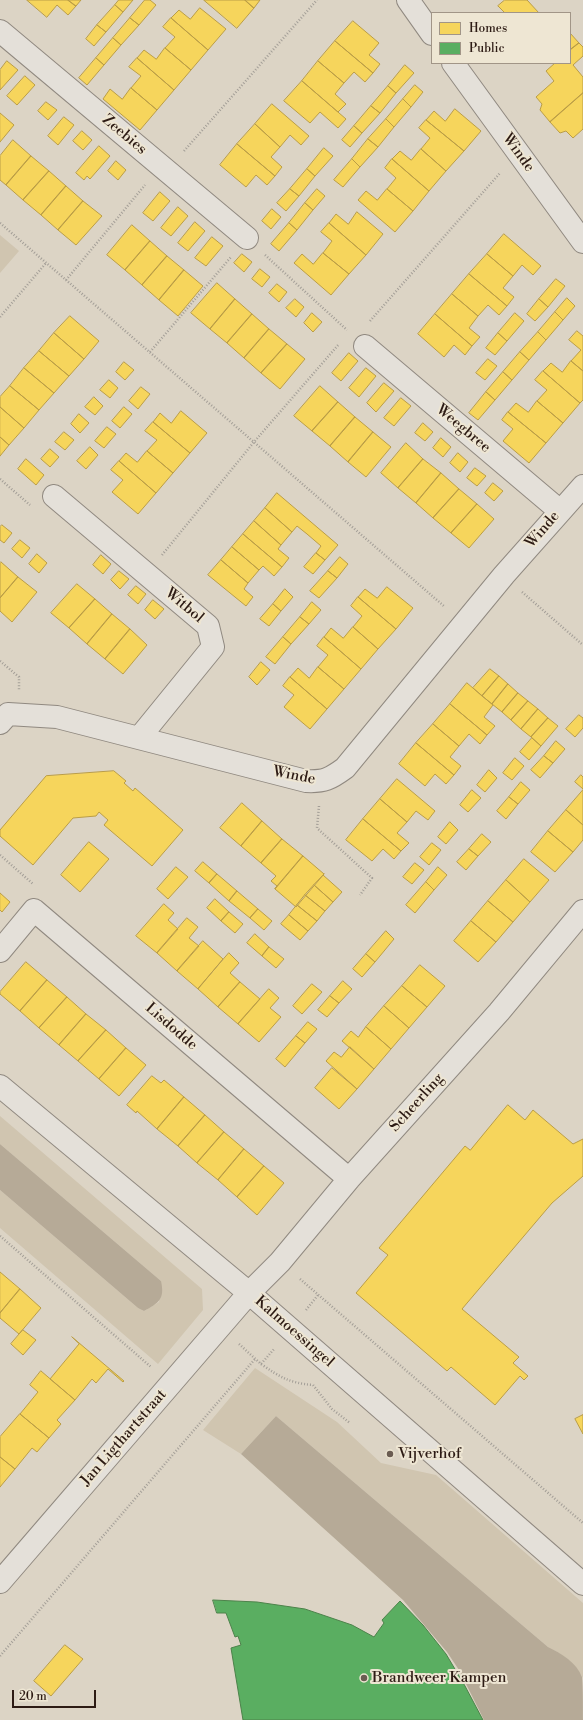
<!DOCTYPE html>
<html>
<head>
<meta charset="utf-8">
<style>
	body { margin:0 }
	#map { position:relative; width:583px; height:1720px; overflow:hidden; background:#dcd4c5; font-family:"Libre Bodoni",serif }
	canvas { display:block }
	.legend { position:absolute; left:431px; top:12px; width:140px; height:52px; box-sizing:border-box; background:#eee6d3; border:1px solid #a19587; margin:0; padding:5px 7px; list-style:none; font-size:12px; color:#2d1b14 }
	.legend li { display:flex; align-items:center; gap:8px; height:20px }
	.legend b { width:20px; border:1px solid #a19587 }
	.scale { position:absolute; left:12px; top:1690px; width:84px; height:18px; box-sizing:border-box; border:2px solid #2d1b14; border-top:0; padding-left:5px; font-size:12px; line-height:14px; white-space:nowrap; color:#2d1b14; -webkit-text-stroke:3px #eee6d3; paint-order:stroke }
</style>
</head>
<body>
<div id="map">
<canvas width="583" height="1720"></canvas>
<ul class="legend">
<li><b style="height:11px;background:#f6d55c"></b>Homes</li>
<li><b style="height:11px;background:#5aae61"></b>Public</li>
</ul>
<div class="scale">20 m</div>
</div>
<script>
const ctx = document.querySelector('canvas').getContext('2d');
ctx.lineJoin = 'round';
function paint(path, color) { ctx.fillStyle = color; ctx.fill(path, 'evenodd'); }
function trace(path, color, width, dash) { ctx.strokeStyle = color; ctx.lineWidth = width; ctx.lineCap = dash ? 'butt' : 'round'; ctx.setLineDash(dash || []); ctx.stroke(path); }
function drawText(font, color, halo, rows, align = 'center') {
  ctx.font = font + ' "Libre Bodoni",serif'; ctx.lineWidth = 4; ctx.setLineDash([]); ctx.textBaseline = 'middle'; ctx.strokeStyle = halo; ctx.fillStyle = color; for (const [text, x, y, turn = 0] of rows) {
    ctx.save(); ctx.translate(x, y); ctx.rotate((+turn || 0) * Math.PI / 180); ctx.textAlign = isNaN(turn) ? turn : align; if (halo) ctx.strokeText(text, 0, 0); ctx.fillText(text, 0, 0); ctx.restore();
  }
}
paint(new Path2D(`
	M0,235l19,16 -19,22z
	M0,1116l202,173 1,21 -45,54 -158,-136v-38l138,118 6,3 15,-9 2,-21 -161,-137z
	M255,1368l82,54 44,41 55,12 147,128v75c-9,-15 -20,-24 -35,-31l-272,-231 -35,38 -38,-24z`), '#d0c5b0');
paint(new Path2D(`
	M0,1144l161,137c4,18 -2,22 -17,30l-6,-3 -138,-118z
	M276,1416l272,231c13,6 29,16 34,30 1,7 1,34 1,43h-99l-25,-50 -12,-18 -44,-52 -162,-146z`), '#b6aa97');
const homes = new Path2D(`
	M27,0h41l8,6 -8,9 -11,-10 -10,12z
	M68,0h13l-5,6z
	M119,0h14l-10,12 -8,-7z
	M145,0h5l6,5 -17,20 -9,-7z
	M204,0h41l9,8 -17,20z
	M245,0h15l-6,8z
	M505,0h22l12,13h-34l-7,-7z
	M115,5l8,7 -17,20 -9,-7z
	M200,8l26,21 -18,21 -37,-32 8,-8 11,9z
	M130,18l9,7 -18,20 -8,-7z
	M171,18l37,32 -17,20 -26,-22 10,-11 -12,-10z
	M353,21l26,22 -10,12 11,9 -7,9 -38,-32z
	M97,25l9,7 -12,14 -8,-7z
	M570,33l9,10 -9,7z
	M113,38l8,7 -17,20 -8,-7z
	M335,41l38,32 -8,9 -11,-10 -10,11 -26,-22z
	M579,43l4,4v9l-10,9 10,12v16l-33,29 -10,-12 2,-6 -6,-7 18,-16 -8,-10 9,-8h15v-13z
	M165,48l26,22 -17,20 -37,-32 7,-8 12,9z
	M96,58l8,7 -17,20 -8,-7z
	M137,58l37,32 -17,20 -26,-22 10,-12 -12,-9z
	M7,61l11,9 -18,20v-20z
	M318,61l26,22 -9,11 11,10 -8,8 -36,-31z
	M405,65l9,8 -18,20 -8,-7z
	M25,76l10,9 -18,20 -10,-9z
	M302,81l44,38 -8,9 -18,-16 -10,11 -26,-22z
	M415,85l8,7 -12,15 -8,-8z
	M388,86l8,7 -16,20 -9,-7z
	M131,88l26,22 -17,20 -37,-31 7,-10 12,10z
	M583,93v36l-10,9 -7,-7 -6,2 -10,-11z
	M403,99l8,8 -17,20 -8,-8z
	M46,102l11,8 -9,10 -10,-9z
	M272,104l37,32 -8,9 -11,-10 -10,12 -25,-23z
	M371,106l9,7 -18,20 -8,-7z
	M455,109l26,22 -17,20 -38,-31 8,-9 11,10z
	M0,113l14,12 -14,17z
	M64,117l10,8 -16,20 -10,-9z
	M386,119l8,8 -16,20 -10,-8z
	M426,120l38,31 -18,20 -25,-22 9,-11 -11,-10z
	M255,124l25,23 -9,10 11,10 -7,9 -38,-32z
	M354,126l8,7 -12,14 -8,-7z
	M82,131l10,9 -9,10 -10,-9z
	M368,139l10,8 -18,20 -8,-8z
	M13,140l18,16 -25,29 -6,-5v-24z
	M237,144l38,32 -8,9 -11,-10 -10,12 -26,-22z
	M99,146l11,10 -20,23 -3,-3 -3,4 -8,-7z
	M324,148l9,8 -18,20 -8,-7z
	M421,149l25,22 -17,20 -37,-32 8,-8 11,9z
	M31,156l18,15 -26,29 -17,-15z
	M352,159l8,8 -17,20 -9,-7z
	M392,159l37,32 -16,20 -26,-22 9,-11 -11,-10z
	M116,161l10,9 -8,10 -10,-9z
	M307,169l8,7 -16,20 -9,-7z
	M49,171l17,15 -25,29 -18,-15z
	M66,186l17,15 -25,29 -17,-15z
	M290,189l9,7 -13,15 -9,-8z
	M317,189l8,7 -12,14 -8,-7z
	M387,189l26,22 -18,21 -37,-32 8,-9 11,9z
	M160,192l10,9 -17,20 -10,-8z
	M83,201l19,15 -26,29 -18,-15z
	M305,203l8,7 -16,20 -8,-7z
	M178,207l10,9 -17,20 -10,-8z
	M272,209l9,8 -10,12 -9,-8z
	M357,212l26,22 -17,21 -37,-32 7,-9 12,10z
	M195,222l10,9 -17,20 -10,-8z
	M289,223l8,7 -18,21 -8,-7z
	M329,223l37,32 -17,19 -26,-21 9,-12 -11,-9z
	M132,225l18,16 -25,29 -18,-15z
	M504,234l37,32 -8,9 -11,-10 -9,11 -26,-22z
	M212,237l11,9 -17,20 -11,-8z
	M150,241l17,15 -25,29 -17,-15z
	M323,253l26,21 -18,21 -37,-32 8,-9 11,10z
	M242,254l10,8 -8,10 -10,-9z
	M487,254l26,22 -10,12 11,9 -7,9 -38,-32z
	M167,256l17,14 -25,30 -17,-15z
	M260,269l10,8 -8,10 -10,-8z
	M184,270l19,16 -25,30 -19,-16z
	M469,274l38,32 -8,9 -11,-10 -10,11 -26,-22z
	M556,279l9,7 -17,21 -9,-8z
	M217,283l18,16 -25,30 -19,-16z
	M277,284l10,8 -8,10 -10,-9z
	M452,294l26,22 -9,12 11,9 -8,9 -37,-32z
	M567,298l8,8 -12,14 -8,-8z
	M235,299l17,15 -25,29 -17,-14z
	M295,299l9,8 -8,10 -10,-9z
	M539,299l9,8 -13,14 -8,-7z
	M555,312l8,8 -17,20 -8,-8z
	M312,313l10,9 -9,10 -9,-9z
	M515,313l9,8 -17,20 -9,-8z
	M252,314l17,15 -25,29 -17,-15z
	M435,314l37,32 -7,9 -11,-10 -10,12 -26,-23z
	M70,316l29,25 -15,18 -30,-26z
	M269,329l18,15 -26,29 -17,-15z
	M577,331l6,5v35l-12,-10 10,-11 -12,-10z
	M538,332l8,8 -17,20 -9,-8z
	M54,333l30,26 -15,17 -30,-25z
	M498,333l9,8 -12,14 -9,-7z
	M287,344l18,15 -25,30 -19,-16z
	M39,351l30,25 -15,17 -30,-25z
	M520,352l9,8 -17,20 -9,-8z
	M349,353l9,8 -17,20 -9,-8z
	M488,359l9,7 -12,14 -9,-7z
	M571,361l12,10v29l-3,3 -37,-32 8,-8 11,9z
	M124,362l10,8 -9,10 -9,-8z
	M24,368l30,25 -15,17 -29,-24z
	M366,368l10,8 -17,21 -10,-9z
	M543,371l37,32 -17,20 -26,-22 10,-11 -12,-10z
	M503,372l9,8 -17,20 -9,-8z
	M109,380l9,8 -8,10 -10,-8z
	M384,383l10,8 -18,21 -9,-9z
	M10,386l29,24 -15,18 -24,-21v-10z
	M320,386l18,16 -26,29 -18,-15z
	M141,387l9,7 -12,15 -9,-8z
	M486,392l9,8 -17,20 -9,-7z
	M94,397l9,9 -8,9 -10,-8z
	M401,398l10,8 -17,20 -10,-8z
	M537,401l26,22 -17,20 -38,-31 8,-9 12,9z
	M338,402l17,15 -25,29 -18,-15z
	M0,407l24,21 -15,17 -9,-8z
	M124,407l8,7 -12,14 -8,-7z
	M181,411l26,22 -17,20 -37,-31 7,-9 11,10z
	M508,412l38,31 -17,20 -26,-22 10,-12 -11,-9z
	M79,414l10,9 -9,10 -9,-9z
	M355,417l18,15 -25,30 -18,-16z
	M153,422l37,31 -17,20 -26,-22 10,-11 -12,-9z
	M423,423l10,9 -8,9 -10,-8z
	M107,427l9,7 -12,14 -9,-7z
	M64,432l10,8 -9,10 -10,-8z
	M373,432l18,15 -25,30 -18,-15z
	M0,437l9,8 -9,11z
	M441,438l10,9 -8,10 -10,-9z
	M406,443l17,16 -25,29 -17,-15z
	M90,447l8,8 -12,14 -9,-8z
	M50,449l9,8 -9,10 -9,-8z
	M147,451l26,22 -17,20 -37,-32 7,-8 11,9z
	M458,453l10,9 -8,10 -10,-9z
	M26,459l18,16 -8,10 -18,-16z
	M423,459l18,14 -25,30 -18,-15z
	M119,461l37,32 -18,21 -26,-22 11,-12 -12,-10z
	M475,468l11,8 -9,10 -10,-8z
	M441,473l18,16 -26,29 -17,-15z
	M493,483l10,8 -9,10 -9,-8z
	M459,489l18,15 -26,29 -18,-15z
	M277,493l61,52 -13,15 -9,-7 5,-7 -14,-12 -10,-8 -5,6 -27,-24z
	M477,504l17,15 -25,29 -18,-15z
	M265,508l27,24 -11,13 -27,-24z
	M254,521l27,24 -3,4 11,9 -7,9 -39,-33z
	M2,525l10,8 -8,10 -4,-3v-13z
	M243,534l39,33 -8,9 -11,-10 -4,4 -27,-23z
	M20,540l10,8 -8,10 -10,-9z
	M232,547l27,23 -11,13 -27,-23z
	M316,553l9,7 -12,14 -9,-7z
	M37,554l10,9 -8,10 -10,-9z
	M101,555l10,9 -8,10 -10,-9z
	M340,557l8,7 -11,14 -9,-7z
	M221,560l27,23 -4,6 9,8 -7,9 -38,-31z
	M1,562l17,15 -18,21v-35z
	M119,571l10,8 -9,10 -9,-9z
	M328,571l9,7 -18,20 -9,-7z
	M18,577l19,15 -25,30 -12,-11v-13z
	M77,584l18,15 -26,29 -18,-15z
	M136,586l10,8 -8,10 -10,-9z
	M387,587l26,21 -17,21 -38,-32 7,-8 12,9z
	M285,589l8,8 -12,14 -8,-7z
	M358,597l38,32 -18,20 -25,-22 9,-11 -11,-10z
	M95,599l17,15 -25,30 -18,-16z
	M153,600l11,9 -9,10 -10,-9z
	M312,602l9,8 -12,14 -9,-7z
	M273,604l8,7 -12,15 -9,-7z
	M112,614l18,15 -25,30 -18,-15z
	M300,617l9,7 -18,20 -8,-7z
	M353,627l25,22 -17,20 -37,-32 7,-9 12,10z
	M130,629l17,16 -24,29 -18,-15z
	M283,637l8,7 -16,20 -9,-7z
	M324,637l37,32 -17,20 -26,-22 10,-12 -11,-9z
	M261,662l9,8 -13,15 -8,-8z
	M318,667l26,22 -17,20 -37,-32 8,-9 11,10z
	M490,669l9,7 -17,20 -9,-8z
	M499,676l9,8 -16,20 -10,-8z
	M290,677l37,32 -17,20 -26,-22 10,-12 -11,-9z
	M467,683l26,22 -9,12 11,9 -8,9 -37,-31z
	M508,684l10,9 -16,19 -10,-8z
	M518,693l10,8 -17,19 -9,-8z
	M528,701l10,8 -17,20 -10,-9z
	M450,704l37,31 -7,9 -11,-10 -10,12 -26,-22z
	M538,709l10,9 -17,19 -10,-8z
	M579,715l4,3v10l-8,9 -9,-8z
	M548,718l10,8 -17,20 -10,-9z
	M433,724l26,22 -9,11 11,9 -7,9 -38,-32z
	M532,738l9,8 -12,14 -9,-8z
	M556,741l9,8 -12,14 -9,-7z
	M416,743l38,32 -8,9 -11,-10 -10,12 -26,-22z
	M544,756l9,7 -13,15 -9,-8z
	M515,758l9,8 -12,14 -9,-7z
	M489,770l8,8 -12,14 -8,-7z
	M114,771l12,10 -2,2 9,8 2,-3 48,42 -31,36 -48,-41 4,-5 -9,-8 -3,4 -23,2 -40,47 -33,-29v-6l46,-54z
	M581,775l2,2v12l-8,-7z
	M397,779l38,32 -7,9 -12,-9 -9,11 -27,-23z
	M521,782l9,8 -12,14 -9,-7z
	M472,790l9,8 -13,14 -8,-7z
	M583,790v35l-17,-15z
	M509,797l9,7 -12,15 -9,-8z
	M380,799l27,23 -10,11 12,10 -8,8 -38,-32z
	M242,803l20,18 -21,25 -21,-18z
	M566,810l17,15v15l-10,12 -25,-21z
	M363,819l38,32 -7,8 -11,-10 -11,12 -26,-21z
	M262,821l20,18 -21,24 -20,-17z
	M450,822l8,8 -12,14 -8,-7z
	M548,831l25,21 -18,20 -24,-20z
	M482,834l9,8 -13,14 -9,-7z
	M282,839l21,17 -28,33 2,-3 -6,-5 5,-5 -15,-13z
	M89,842l20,17 -29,33 -19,-17z
	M432,843l9,7 -12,15 -9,-8z
	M469,849l9,7 -12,14 -9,-8z
	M303,856l21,18 -28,33 -21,-18z
	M524,859l25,21 -19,22 -24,-22z
	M203,862l14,12 -8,9 -14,-12z
	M415,863l9,7 -12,14 -9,-7z
	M176,867l12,10 -20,22 -11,-10z
	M438,867l9,8 -13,15 -8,-8z
	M217,874l20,17 -8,10 -20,-18z
	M324,874l-1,1 19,17 -9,10 -19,-17z
	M506,880l24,22 -17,20 -25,-21z
	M426,882l8,8 -19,23 -9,-8z
	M314,885l19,17 -8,9 -20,-16z
	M237,891l21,18 -8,9 -21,-17z
	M0,893l10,9 -8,10 -2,-2z
	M305,895l20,16 -8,10 -20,-16z
	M215,899l14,13 -8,9 -14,-13z
	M488,901l25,21 -17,20 -25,-21z
	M164,904l10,9 -6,7 10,9 -21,24 -21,-17z
	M297,905l20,16 -9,10 -19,-16z
	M258,909l14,12 -8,9 -14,-12z
	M229,912l14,12 -8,9 -14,-12z
	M289,915l19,16 -8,9 -19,-16z
	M187,918l11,9 -9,11 10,8 -22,25 -20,-18z
	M471,921l25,21 -18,20 -24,-21z
	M386,931l8,8 -19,23 -9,-8z
	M255,934l14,13 -7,9 -15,-13z
	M203,941l20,18 -25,30 -21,-18z
	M269,947l15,12 -8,9 -14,-12z
	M229,953l10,10 -9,10 10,9 -22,25 -20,-18z
	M366,954l9,8 -13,15 -9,-8z
	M26,962l21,18 -27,31 -20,-17v-2z
	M420,965l25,21 -18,21 -25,-21z
	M47,980l20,17 -28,31 -19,-17z
	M343,981l9,8 -13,14 -9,-7z
	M240,982l20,17 -22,25 -20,-17z
	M312,984l10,8 -20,22 -9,-8z
	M402,986l25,21 -18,21 -25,-22z
	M269,989l10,9 -9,10 11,9 -22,25 -21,-18z
	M330,996l9,7 -12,14 -9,-7z
	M67,997l19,17 -27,31 -20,-17z
	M384,1006l25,22 -18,21 -25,-22z
	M86,1014l20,16 -28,31 -19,-16z
	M308,1022l9,7 -12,14 -9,-7z
	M366,1027l25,22 -17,20 -32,-28 9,-10 7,6z
	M106,1030l20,18 -27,31 -21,-18z
	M296,1036l9,7 -20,24 -9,-8z
	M350,1047l24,22 -17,20 -31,-28 8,-9 7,5z
	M126,1048l20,17 -27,31 -20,-17z
	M332,1068l25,21 -18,20 -24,-21z
	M152,1076l9,7 3,-3 20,17 -27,32 -20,-18 -1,2 -9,-8z
	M184,1097l21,18 -27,31 -21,-17z
	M508,1105l17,15 8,-10 40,34 10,-5v37l-31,27 -90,106 57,48 -6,6 15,13 -4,4 -4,-4 -25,29 -44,-38 -4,4 -91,-78 32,-38 -9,-7 86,-102 5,4z
	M205,1115l19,17 -27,31 -19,-17z
	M224,1132l20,17 -26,31 -21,-17z
	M244,1149l20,17 -27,31 -19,-17z
	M264,1166l20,17 -27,32 -20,-18z
	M0,1272l20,17 -20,24z
	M20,1289l21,19 -22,26 -19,-16v-5z
	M23,1330l13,10 -13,15 -12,-11z
	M72,1337l52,44 -1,1 -15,-13 -12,14 -4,-4 -17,21 -25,-21 29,-35z
	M41,1371l34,29 -18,20 4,4 -12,14 -29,-24 18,-22 -8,-7z
	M20,1414l29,24 -12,14 -5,-4 -17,21 -15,-12v-20z
	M583,1415v19l-8,-15z
	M0,1457l15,12 -15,18z
	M65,1645l18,14 -32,37 -17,-15z`);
paint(homes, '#f6d55c');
trace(homes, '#ba9d46', 1);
const public = new Path2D(`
	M213,1600l44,2 48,7 47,16 22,12 10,-14 -2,-3 18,-19 23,24 23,29 19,32 18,34h-240l-12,-72 10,-3 -3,-9 -3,1 -9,-24h-9z`);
paint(public, '#5aae61');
trace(public, '#4c824a', 1);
const minor = new Path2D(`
	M408,0l24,34
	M0,31l247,207
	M453,63l130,179
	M365,346l195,165
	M54,496l154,130 5,21 -74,91
	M0,723l8,-9 49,3 249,64c18,1 24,-2 39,-13l159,-193 79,-89
	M0,951l34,-41 315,269
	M0,1086l249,207 334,291
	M0,1582l249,-289 31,-31 69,-83 150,-167 84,-101`);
trace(minor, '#908980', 24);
trace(new Path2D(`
	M184,151l133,-151
	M0,223l445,384
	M265,255l82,75
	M66,280l79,-95
	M0,317l46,-54
	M370,321l130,-148
	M150,352l81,-95
	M0,479l30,26
	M162,555l92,-113 85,-98
	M522,592l61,53
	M0,661l19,16v13
	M319,806l-2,22 55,50 -12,17
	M0,855l33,29
	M0,1236l151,131
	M300,1279l283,244
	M306,1310l12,-15
	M239,1344l22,20 14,-16
	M261,1364c19,13 28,19 52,21l19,24 18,14
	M0,1656l255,-297`), '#a39e97', 2.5, [1, 2]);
trace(minor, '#e4e0d9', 22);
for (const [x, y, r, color] of [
	[390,1454,4,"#6a5c52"],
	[364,1678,4,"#6a5c52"]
]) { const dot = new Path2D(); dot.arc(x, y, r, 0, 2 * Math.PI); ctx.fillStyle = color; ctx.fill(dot); trace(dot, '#eee6d3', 1.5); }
drawText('15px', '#2d1b14', '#eee6d3', [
	["Zeebies",124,135,40],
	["Winde",518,153,54],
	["Weegbree",463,429,40],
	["Winde",543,530,-49],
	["Witbol",184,606,40],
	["Winde",294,776,11],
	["Lisdodde",171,1027,41],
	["Scheerling",417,1103,-48],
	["Kalmoessingel",294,1332,41],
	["Jan Ligthartstraat",124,1438,-49]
]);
drawText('15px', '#2d1b14', '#eee6d3', [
	["Vijverhof",398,1454],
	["Brandweer Kampen",372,1678]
], 'left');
</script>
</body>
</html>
